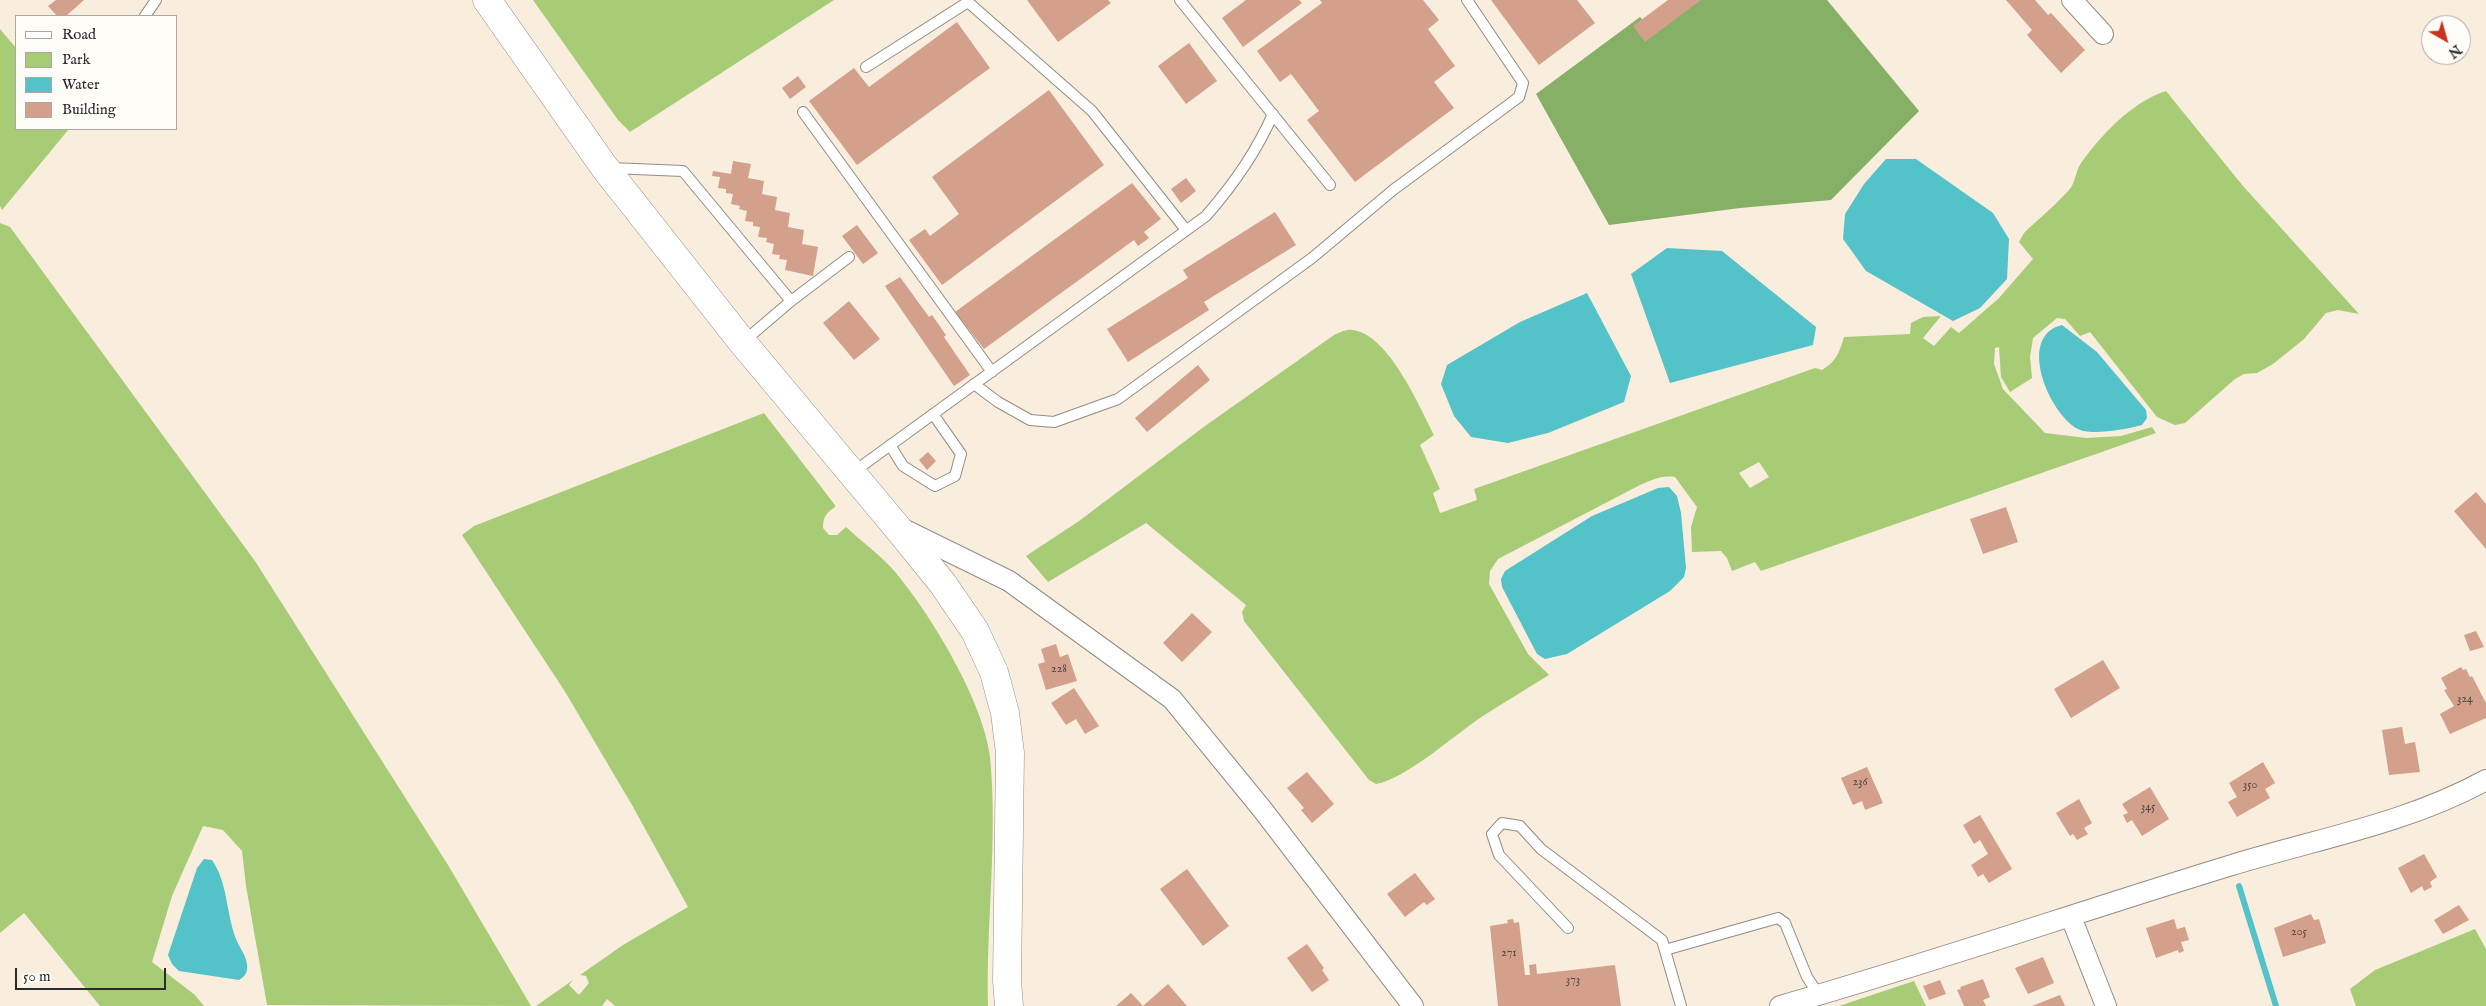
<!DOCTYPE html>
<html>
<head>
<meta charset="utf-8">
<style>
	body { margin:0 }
	#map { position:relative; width:2486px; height:1006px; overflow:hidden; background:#f9eddd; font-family:"IM FELL English",serif }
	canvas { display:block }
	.legend { position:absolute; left:15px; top:15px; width:162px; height:115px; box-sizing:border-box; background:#fdfcf7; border:1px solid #a9a8a5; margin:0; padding:6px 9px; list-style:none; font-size:15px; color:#2b2b2b }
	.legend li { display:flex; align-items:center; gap:10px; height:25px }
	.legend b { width:25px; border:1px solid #a9a8a5 }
	.north { position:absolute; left:2421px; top:15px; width:50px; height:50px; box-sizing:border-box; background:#fdfcf7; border:1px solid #a9a8a5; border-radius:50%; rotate:142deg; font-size:14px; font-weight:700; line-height:20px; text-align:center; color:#2b2b2b }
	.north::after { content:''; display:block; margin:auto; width:18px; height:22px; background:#c8321e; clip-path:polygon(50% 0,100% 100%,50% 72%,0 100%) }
	.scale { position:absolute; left:15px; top:968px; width:151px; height:22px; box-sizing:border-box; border:2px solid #2b2b2b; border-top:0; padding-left:6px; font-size:15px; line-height:18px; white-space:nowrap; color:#2b2b2b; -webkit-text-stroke:4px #fdfcf7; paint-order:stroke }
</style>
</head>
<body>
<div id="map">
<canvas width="2486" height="1006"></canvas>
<ul class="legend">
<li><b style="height:6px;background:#fff"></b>Road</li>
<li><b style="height:14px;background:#a7cc75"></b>Park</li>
<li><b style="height:14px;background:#54c2c9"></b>Water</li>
<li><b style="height:14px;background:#d3a08c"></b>Building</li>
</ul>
<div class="north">N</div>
<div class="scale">50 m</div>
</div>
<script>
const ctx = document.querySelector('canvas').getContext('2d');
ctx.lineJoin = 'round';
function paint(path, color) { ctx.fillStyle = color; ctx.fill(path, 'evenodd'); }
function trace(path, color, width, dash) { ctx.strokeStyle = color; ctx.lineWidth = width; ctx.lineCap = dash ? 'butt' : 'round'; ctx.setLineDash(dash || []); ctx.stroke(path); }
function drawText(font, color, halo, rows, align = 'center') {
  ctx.font = font + ' "IM FELL English",serif'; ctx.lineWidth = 4; ctx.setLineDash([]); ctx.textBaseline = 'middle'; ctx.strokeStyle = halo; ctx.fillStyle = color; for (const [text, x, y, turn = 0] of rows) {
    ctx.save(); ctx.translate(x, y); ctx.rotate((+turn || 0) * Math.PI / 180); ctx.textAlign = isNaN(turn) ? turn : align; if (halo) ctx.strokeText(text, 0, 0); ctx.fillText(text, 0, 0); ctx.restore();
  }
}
paint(new Path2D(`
	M533,0h301l-204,132 -12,-12z
	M0,29l16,19v81h53l-67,81 -2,-4z
	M2166,91l77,95 116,128 -21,-4 -12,3 -22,26 -31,25 -16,9 -13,1 -9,5 -50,44 -10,2 -18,-8 -67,-85 -10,4 -15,-17 -8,-1 -24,20 -3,19 2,21 -22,14 -9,-15 -2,-30 -4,1 -1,16 9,25 42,44 41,5 35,-2 31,-9 4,6 -395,138 -6,-9 -23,9 -5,-13 -6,-7 -29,1 -1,-25 6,-20 -22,-30c-14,-2 -23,3 -35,8l-142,74 -8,12 -1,13 39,70 21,21c-24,15 -48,29 -72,45 -26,18 -72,59 -101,64l-7,-4 -125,-159 -2,-9 4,-7 -100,-82 -98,59 -22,-26 53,-35 126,-95 129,-91c7,-3 12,-6 19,-5 36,5 66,76 81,105l-14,10 20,44 -7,4 7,20 37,-13 -3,-11 341,-121 7,2c14,-8 18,-19 22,-33l66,-3 1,-11 12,-6 18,-1 -18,22 11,8 17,-19 8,6 40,-35 34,-39 -14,-17 5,-9c14,-14 31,-27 45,-43 7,-8 6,-18 12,-27 21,-29 51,-61 85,-72zM1759,462l10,15 -19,11 -11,-15z
	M0,223l10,4 245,334 193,304 83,141 -264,-1 -21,-119 -4,-35 -19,-21 -20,-4 -31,70 -20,66 43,33 9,11h-104l-76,-93 -24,20z
	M764,413l71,92v2c-9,6 -12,10 -12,21l6,7h8l9,-8c16,15 36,29 50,46 35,42 88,129 94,184 8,82 -4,166 -2,249h-373l-8,-7 -5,7h-66l37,-26 -4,5 10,10 10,-12 -3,-7 -6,-1 43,-30 65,-38 -56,-102 -68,-115 -102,-155 12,-9z
	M2475,929l11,20v57h-130l-6,-17 25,-19z
	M1914,981l12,25h-87z`), '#a7cc75');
paint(new Path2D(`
	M1698,0h129l92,111 -88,89 -91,8 -131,17 -73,-131 104,-77 14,15z`), '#85b066');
paint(new Path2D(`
	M1886,159h30l77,54 16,26 -2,40 -27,29 -27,13 -87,-50 -23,-32 2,-25 19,-30z
	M1667,248l55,3 94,76 -3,18 -143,38 -39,-109z
	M1587,293l44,83 -7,26 -76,31 -40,10 -37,-6 -17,-21 -13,-32 6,-19 73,-43z
	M2062,325l35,27 49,58 1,8 -5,7c-14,4 -52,11 -64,4 -29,-15 -62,-93 -16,-104z
	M1669,487l8,9 4,17 5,55 -2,9 -14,14 -103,63 -22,5 -8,-5 -35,-67 -1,-8 4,-8 87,-55 66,-28z
	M204,859l8,1c16,23 14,53 24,79 3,8 10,16 11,25 1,7 -1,12 -8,16l-60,-9 -7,-7 -4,-9 29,-87z`), '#54c2c9');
trace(new Path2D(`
	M2239,886l37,120`), '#54c2c9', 6);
paint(new Path2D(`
	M56,0h28l-18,16h-9l-9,-10z
	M1027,0h81l3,3 -53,39z
	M1246,0h53l3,3 -59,44 -21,-29z
	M1320,0h103l16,20 -11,9 27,37 -21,16 20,26 -99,74 -48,-62 12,-9 -28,-37 -11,8 -23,-31 65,-48z
	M1491,0h86l18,23 -56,42z
	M1668,0h33l-56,42 -12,-16z
	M2006,0h29l13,15 3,-2 34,37 -24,23 -34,-38 5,-5z
	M957,22l33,46 -133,97 -48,-64 45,-33 15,19z
	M1189,43l28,38 -31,23 -28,-38z
	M798,76l8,11 -16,12 -8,-11z
	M1049,90l55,75 -162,120 -33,-45 16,-11 5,7 29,-22 -27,-37z
	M733,161l18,3 -3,14 16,3 -2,13 15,3 -2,13 15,3 -2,14 16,3 -2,14 16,3 -5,29 -28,-6 2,-10 -8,-1 1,-4 -8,-1 2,-10 -8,-2 1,-4 -9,-1 2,-10 -7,-1v-4l-8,-1 2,-10 -8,-2 1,-3 -9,-2 2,-10 -7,-1v-4l-8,-1 2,-11 -8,-1 1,-5 18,3z
	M1186,178l10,13 -15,12 -10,-14z
	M1132,183l29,36 -17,13 5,6 -11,8 -4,-6 -150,109 -29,-37z
	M1275,212l21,33 -92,57 5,8 -81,52 -21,-33 81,-51 -5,-8z
	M857,225l21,28 -15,11 -21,-28z
	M900,277l29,40 3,-2 14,20 -2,2 26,38 -16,11 -69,-100z
	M849,301l31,38 -26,21 -31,-37z
	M1198,365l12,15 -63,52 -12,-14z
	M928,452l8,9 -9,9 -8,-10z
	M2476,492l10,12v45l-32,-38z
	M2006,507l12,35 -35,12 -13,-35z
	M1192,613l20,19 -30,30 -19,-19z
	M2476,631l8,16 -14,4 -6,-16z
	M1056,644l4,13 8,-3 9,27 -31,9 -8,-26 7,-2 -4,-13z
	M2103,660l17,28 -49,30 -17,-29z
	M2461,667l2,3 3,-1 4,8 2,-1 14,27v15l-36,16 -10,-20 14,-8 -10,-16 3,-1 -6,-11z
	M1074,688l25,38 -14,8 -9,-15 -10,6 -15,-22z
	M2402,727l3,17 10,-2 5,30 -31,3 -7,-45z
	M2263,762l12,21 -10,6 5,9 -33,19 -9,-15 9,-5 -8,-14z
	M1867,767l16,36 -18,7 -3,-9 -9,4 -12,-27z
	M1307,772l27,32 -22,19 -11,-13 3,-2 -17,-20z
	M2150,787l19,32 -27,17 -10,-16 -5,3 -4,-8 5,-2 -6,-9z
	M2079,799l13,24 -8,5 4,6 -11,6 -4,-6 -3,2 -14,-23z
	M1980,815l32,54 -23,14 -6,-9 -5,3 -7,-12 17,-11 -8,-14 -6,4 -11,-19z
	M2424,854l13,23 -7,5 2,5 -8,4 -2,-5 -11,7 -13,-25z
	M1187,869l42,57 -26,20 -43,-57z
	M1415,873l20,26 -8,6 -3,-3 -19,15 -18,-23z
	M2459,905l10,15 -26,14 -9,-14z
	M2311,914l3,6 5,-1 7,24 -43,14 -9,-29z
	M1513,919l1,4 5,-1 6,53h5l-1,-10 7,-1 1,10 78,-9 6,41h-123l-8,-80 18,-3 -1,-3z
	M2174,919l3,10 8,-2 4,13 -8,2 3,9 -5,2 -1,-3 -22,8 -10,-30z
	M1307,944l17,24 -2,2 7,10 -17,12 -25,-34z
	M2043,957l11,26 -26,11 -13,-26z
	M1983,979l7,18 -7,3 3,6h-22l-7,-16 4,-1 -1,-2z
	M1940,980l6,14 -17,6 -6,-14z
	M1168,984l19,22h-44z
	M1131,993l12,13h-27z
	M2060,995l5,11h-33z`), '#d3a08c');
const lane = new Path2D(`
	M1180,0l150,185
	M145,16l11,-16
	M866,67l102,-65 124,109 94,119
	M803,112l189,260
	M611,168l72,3 108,130
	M743,342l48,-41 58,-44
	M974,384l24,18 32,18 24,2 64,-23 194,-141 81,-68 126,-93 4,-14 -56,-83
	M890,445l13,21 32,20 20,-10 6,-22 -28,-40
	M852,473l354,-257c28,-32 50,-63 67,-102
	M1568,928l-69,-73 -7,-21 10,-11 18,3 21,23 121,91 19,66
	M1665,950l113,-32 7,5 22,54 12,18`);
const street = new Path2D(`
	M2072,0l31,34
	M903,529l106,52 163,118 90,110 151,197
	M2071,917l35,89
	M1780,1006c152,-43 301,-95 452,-141 85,-26 176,-42 254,-85`);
const secondary = new Path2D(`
	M487,0l118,168 138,175 153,183 47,58 32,47 19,41 11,41 5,40 -3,227 2,26`);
trace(lane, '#928c84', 12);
trace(street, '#928c84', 22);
trace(secondary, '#928c84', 29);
trace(lane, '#fff', 10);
trace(street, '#fff', 20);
trace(secondary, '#fff', 28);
drawText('12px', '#554843', null, [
	["228",1059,670],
	["324",2465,700],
	["236",1860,783],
	["350",2250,786],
	["345",2148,808],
	["205",2299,933],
	["271",1509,954],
	["373",1573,981]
]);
</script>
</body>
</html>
